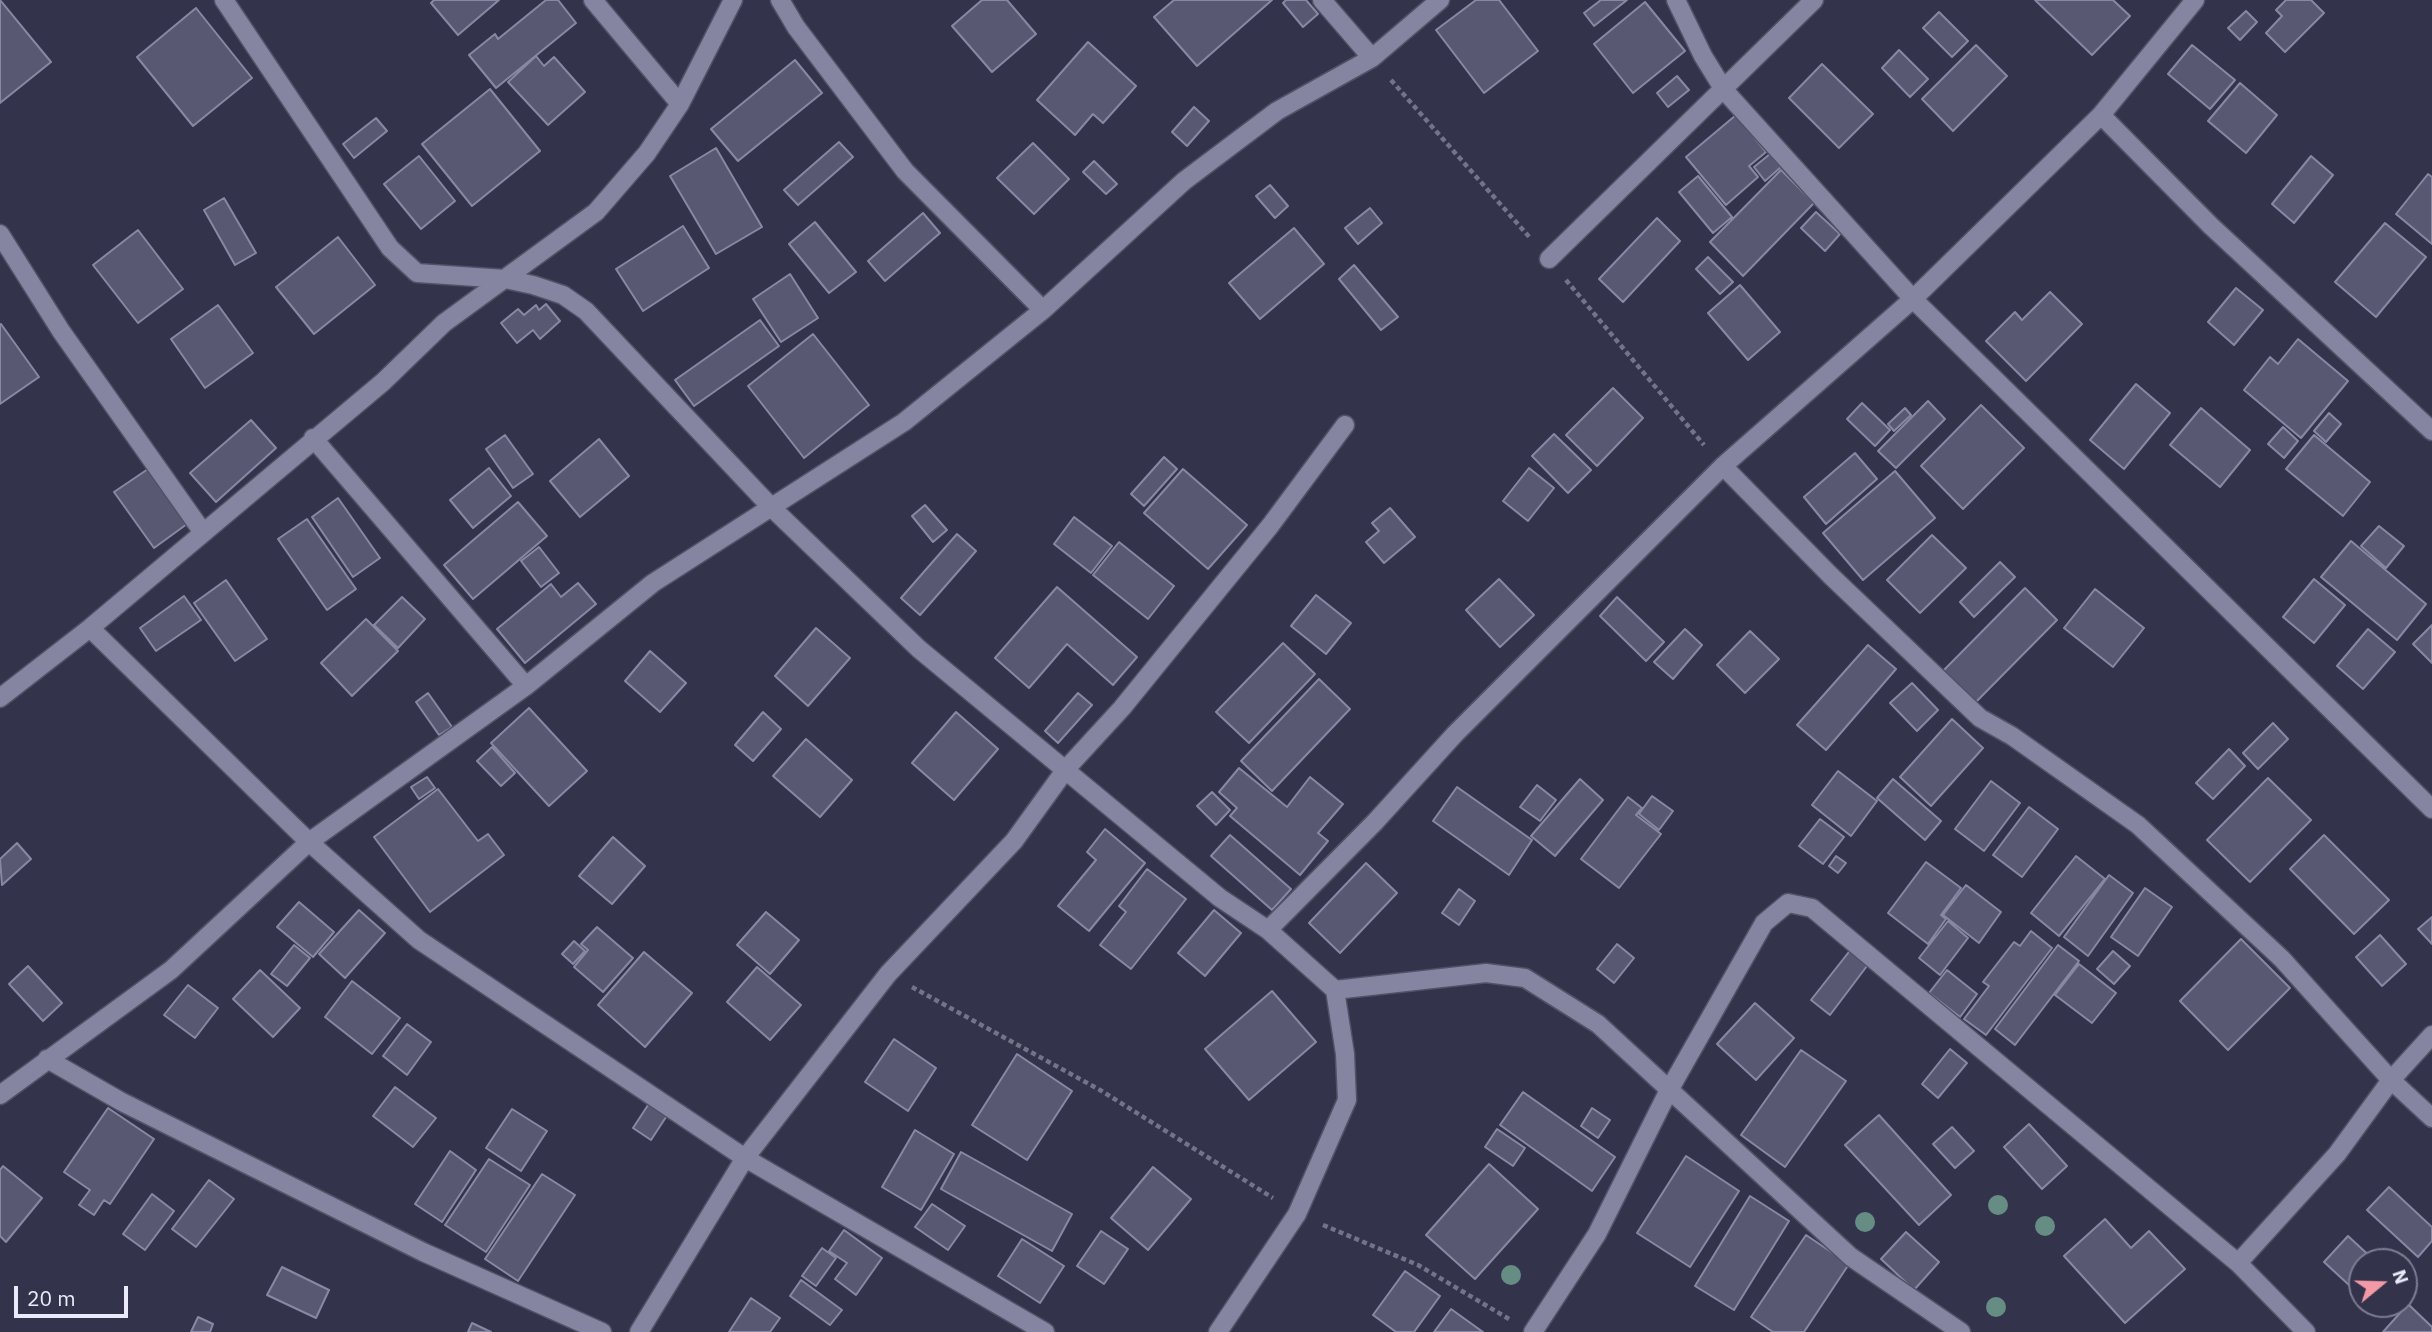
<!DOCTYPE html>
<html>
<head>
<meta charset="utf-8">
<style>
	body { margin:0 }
	#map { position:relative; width:2432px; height:1332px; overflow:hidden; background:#34334c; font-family:"IBM Plex Sans",sans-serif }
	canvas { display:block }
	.north { position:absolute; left:2348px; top:1248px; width:70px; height:70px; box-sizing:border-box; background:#34334c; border:2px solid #7d7c92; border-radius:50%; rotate:71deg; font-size:19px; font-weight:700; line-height:28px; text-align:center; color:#eaeafa }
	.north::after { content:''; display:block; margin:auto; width:24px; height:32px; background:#f49aa6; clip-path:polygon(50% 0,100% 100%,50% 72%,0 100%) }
	.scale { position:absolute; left:14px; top:1286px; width:114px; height:32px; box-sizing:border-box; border:4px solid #eaeafa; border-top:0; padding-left:9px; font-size:21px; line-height:24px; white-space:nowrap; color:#eaeafa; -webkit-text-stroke:5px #34334c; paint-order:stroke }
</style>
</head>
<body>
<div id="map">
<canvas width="2432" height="1332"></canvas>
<div class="north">N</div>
<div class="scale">20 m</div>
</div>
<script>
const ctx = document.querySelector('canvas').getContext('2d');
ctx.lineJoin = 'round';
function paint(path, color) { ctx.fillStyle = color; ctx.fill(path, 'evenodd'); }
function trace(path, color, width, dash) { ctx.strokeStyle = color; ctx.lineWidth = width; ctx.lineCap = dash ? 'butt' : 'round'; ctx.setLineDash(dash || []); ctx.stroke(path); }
const building = new Path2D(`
	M0,0l51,62 -51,41z
	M434,0h65l-41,35 -27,-32z
	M546,0h12l18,23 -80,65 -27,-33 26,-21 3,5z
	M982,0h25l29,34 -44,38 -40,-46z
	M1174,0h98l-75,66 -43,-49z
	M1286,0h20l12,14 -15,13 -20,-24z
	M1476,0h23l39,51 -54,42 -48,-63z
	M1601,0h26l-33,26 -10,-13z
	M2035,0h78l17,16 -38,39z
	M2286,0h25l13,13 -39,39 -19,-19 16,-17 -6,-6z
	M1645,2l40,49 -52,42 -39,-49z
	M196,8l56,70 -59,48 -56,-69z
	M2246,11l11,11 -17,18 -12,-12z
	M1939,12l29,29 -16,16 -29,-29z
	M1088,42l48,44 -33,37 -10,-9 -18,21 -38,-35z
	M1976,45l31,31 -54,55 -31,-32z
	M2192,45l43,35 -25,29 -42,-35z
	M1899,50l29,29 -18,18 -28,-29z
	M536,56l8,10 10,-9 31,35 -37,33 -40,-43z
	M795,60l27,33 -84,68 -27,-32z
	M1822,64l51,50 -34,34 -50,-50z
	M1677,76l12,14 -21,17 -11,-14z
	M2240,83l37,32 -31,38 -38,-32z
	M490,89l50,62 -68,55 -50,-62z
	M1194,107l15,14 -22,25 -15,-14z
	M1736,115l30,37 -17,14 9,11 -32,28 -40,-48z
	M376,118l11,13 -33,27 -11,-14z
	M839,142l14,15 -55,48 -14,-15z
	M1033,143l36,36 -35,35 -37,-36z
	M716,148l46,79 -46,27 -46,-78z
	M1770,154l11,13 -16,14 -11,-14z
	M419,156l36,45 -34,28 -37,-45z
	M2311,156l22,19 -39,48 -22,-19z
	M1094,161l23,23 -11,10 -23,-22z
	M1781,170l33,33 -71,73 -33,-34z
	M2428,174l4,3v67l-36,-30z
	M1698,176l34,41 -19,16 -34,-41z
	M1270,185l18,21 -13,12 -19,-22z
	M224,198l32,55 -21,12 -31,-55z
	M1370,208l12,15 -24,21 -13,-16z
	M1816,212l24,22 -15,17 -24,-23z
	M923,213l17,20 -55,48 -17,-20z
	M1657,218l23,23 -57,61 -24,-23z
	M815,222l41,50 -27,21 -40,-49z
	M2385,223l41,34 -50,60 -41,-35z
	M683,226l26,42 -66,43 -27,-42z
	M1294,228l30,36 -64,55 -31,-36z
	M138,230l45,59 -45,34 -45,-58z
	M338,237l37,48 -61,49 -38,-47z
	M1708,257l25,25 -13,12 -24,-25z
	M1354,265l44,52 -17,13 -42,-51z
	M790,274l28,44 -37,24 -28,-43z
	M1740,285l40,47 -32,28 -40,-47z
	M2236,288l27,22 -29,35 -26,-23z
	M2050,292l32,32 -56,57 -40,-40 29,-29 7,8z
	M546,304l14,17 -20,18 -7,-9 -16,13 -16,-20 17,-14 6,6 12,-10 3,5z
	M218,305l35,48 -48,35 -34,-49z
	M760,320l19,26 -85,60 -19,-26z
	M1,324l38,53 -39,27v-79z
	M813,334l56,71 -65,53 -56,-72z
	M2298,339l50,42 -47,57 -57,-48 26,-33 8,7z
	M2136,384l34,29 -46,56 -34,-29z
	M1613,388l30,30 -46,48 -31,-31z
	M1928,401l17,18 -49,49 -18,-17z
	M1862,403l28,27 -15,16 -28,-27z
	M1981,405l43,43 -61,61 -42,-43z
	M1905,408l6,7 -17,16 -6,-7z
	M2201,408l49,42 -30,37 -50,-42z
	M2329,413l12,11 -15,18 -12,-11z
	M251,420l25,28 -60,54 -26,-29z
	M2283,427l15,14 -14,17 -16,-14z
	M1554,434l37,36 -23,23 -36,-37z
	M505,435l28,39 -20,14 -27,-39z
	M2314,435l56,47 -27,34 -57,-47z
	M599,439l30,37 -49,41 -30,-36z
	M1855,453l22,26 -51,45 -22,-27z
	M1164,457l13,12 -33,37 -13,-12z
	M489,468l22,28 -38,32 -23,-28z
	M1529,468l25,20 -26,33 -25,-20z
	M148,469l39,55 -33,24 -40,-56z
	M1183,469l64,56 -39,44 -64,-56z
	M1895,471l40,47 -72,62 -40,-47z
	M338,498l42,60 -27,19 -41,-60z
	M518,502l29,34 -74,63 -29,-34z
	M925,505l22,25 -14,12 -21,-26z
	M1390,508l25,29 -31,26 -18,-21 13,-11 -7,-8z
	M1074,517l38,29 -21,27 -37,-29z
	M307,519l49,70 -29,21 -49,-71z
	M2379,526l25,20 -18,22 -25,-22z
	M957,534l19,17 -56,64 -19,-17z
	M1932,535l34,33 -46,45 -33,-33z
	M2351,541l75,63 -29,36 -76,-63z
	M1119,542l55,44 -26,33 -55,-44z
	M539,547l20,26 -18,14 -20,-26z
	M2000,562l15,15 -41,40 -14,-15z
	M1499,579l35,36 -34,32 -34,-37z
	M2314,579l31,26 -31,38 -31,-26z
	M226,580l41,59 -32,22 -41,-58z
	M578,583l18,21 -71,59 -28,-34 54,-45 10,13z
	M1057,587l80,70 -24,28 -46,-41 -38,44 -34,-30z
	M2025,588l32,32 -85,86 -32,-32z
	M2095,589l49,39 -31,39 -49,-39z
	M1316,595l35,28 -25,31 -35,-28z
	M184,596l17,24 -45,31 -16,-23z
	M402,597l23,22 -27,29 -24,-23z
	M1617,597l47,45 -18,19 -46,-45z
	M366,619l32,32 -46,45 -31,-33z
	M2432,625v38l-19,-19z
	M816,628l34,30 -42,48 -33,-30z
	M1685,629l17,16 -29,34 -19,-17z
	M2368,629l27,23 -32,37 -26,-23z
	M1750,631l29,28 -34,34 -28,-28z
	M1283,643l32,31 -66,69 -33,-31z
	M1868,645l28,24 -70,81 -29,-25z
	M650,651l36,32 -26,29 -35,-31z
	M1319,679l31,30 -78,82 -31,-30z
	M1912,683l26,27 -21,21 -27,-28z
	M428,693l24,34 -13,8 -23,-33z
	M1078,693l14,12 -34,38 -13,-12z
	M529,708l58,63 -38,35 -58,-63z
	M763,712l18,17 -28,32 -18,-16z
	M956,712l42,37 -44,51 -42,-37z
	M1952,719l31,29 -52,58 -31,-29z
	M2273,723l15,16 -30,30 -15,-16z
	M806,739l46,41 -32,37 -47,-41z
	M492,747l23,26 -14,13 -24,-25z
	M2229,749l16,17 -32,33 -17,-16z
	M1239,768l48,39 23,-30 33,27 -25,29 10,8 -28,34 -70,-59 7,-8 -18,-16z
	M1838,771l39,30 -26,35 -39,-31z
	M427,777l8,11 -16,11 -8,-12z
	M2268,778l43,42 -61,62 -43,-42z
	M1580,779l23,21 -48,56 -24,-20z
	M1893,779l48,42 -16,19 -48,-42z
	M1991,781l29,22 -36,48 -29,-22z
	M1537,785l19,15 -16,21 -20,-14z
	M1457,787l75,53 -23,35 -76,-54z
	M438,789l40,52 10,-7 16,21 -74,57 -56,-75z
	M1212,792l18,18 -14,15 -19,-19z
	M1652,796l21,15 -14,19 -20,-16z
	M1628,797l14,11 -6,7 25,19 -42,54 -38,-29z
	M2029,807l29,22 -36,48 -29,-22z
	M1820,819l24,18 -21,27 -24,-18z
	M1105,829l40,34 -56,68 -31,-25 38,-46 -9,-8z
	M1230,835l61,54 -19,21 -61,-54z
	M2324,835l65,65 -35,34 -64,-65z
	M613,837l32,29 -33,38 -33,-28z
	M17,843l14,16 -29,26 -2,-26z
	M1836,856l10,7 -8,10 -9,-7z
	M2076,856l29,23 -46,57 -28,-23z
	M1926,862l35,26 -20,27 5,4 -18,25 -40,-31z
	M1366,863l31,30 -57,60 -31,-30z
	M1147,869l39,30 -55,70 -31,-24 26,-33 -7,-6z
	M2109,875l24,18 -45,63 -24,-19z
	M1966,885l35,27 -22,31 -36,-28z
	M2145,888l27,19 -34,49 -27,-19z
	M1459,889l16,12 -16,24 -17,-12z
	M299,902l35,30 -21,25 -36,-30z
	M359,910l26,23 -40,45 -26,-24z
	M1214,910l27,23 -36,43 -27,-23z
	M766,912l33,28 -29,34 -33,-29z
	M2432,917v27l-14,-15z
	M1948,921l20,17 -28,37 -21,-17z
	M597,927l36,31 -30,34 -29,-25 14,-17 -7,-6z
	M2031,931l21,17 -66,87 -22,-16 25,-33 -6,-4 31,-40 6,4z
	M2380,935l26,29 -24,22 -26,-29z
	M2241,939l49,49 -62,62 -48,-49z
	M574,941l11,10 -12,13 -11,-10z
	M1617,944l17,14 -20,25 -17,-14z
	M294,945l16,13 -23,28 -16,-12z
	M2058,945l21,16 -64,84 -20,-16z
	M1852,948l18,14 -40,53 -19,-15z
	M2113,951l17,15 -16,18 -17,-15z
	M644,952l48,41 -47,54 -47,-42z
	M2079,964l37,29 -24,30 -37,-28z
	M28,966l34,37 -19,18 -34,-37z
	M757,967l44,38 -31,35 -43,-38z
	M260,970l40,38 -27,29 -40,-38z
	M1947,970l30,24 -17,23 -31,-24z
	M352,981l48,37 -28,36 -47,-37z
	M188,985l30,23 -23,30 -31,-23z
	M1272,991l44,51 -67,58 -44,-51z
	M1755,1003l39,35 -38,42 -39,-36z
	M407,1024l24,18 -24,33 -24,-19z
	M894,1039l42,29 -28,43 -43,-29z
	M1950,1049l17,14 -29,35 -16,-14z
	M1801,1050l45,31 -61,86 -44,-32z
	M1017,1054l55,37 -45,69 -55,-35z
	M395,1087l41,31 -23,29 -40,-31z
	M1523,1092l92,65 -23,34 -92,-66z
	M650,1102l18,12 -17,26 -18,-12z
	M108,1108l46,31 -44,65 -6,-4 -10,15 -15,-10 11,-15 -26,-18z
	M1592,1108l18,12 -12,18 -17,-12z
	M512,1109l35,22 -26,40 -35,-23z
	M1879,1115l72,80 -32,30 -74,-80z
	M2029,1124l38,42 -25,23 -38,-42z
	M1952,1127l22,24 -19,17 -22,-24z
	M1497,1129l28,19 -12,18 -28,-19z
	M915,1130l39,24 -33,56 -39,-23z
	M450,1151l26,19 -34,52 -27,-18z
	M961,1152l111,62 -20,37 -111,-62z
	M1686,1156l53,35 -49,76 -53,-34z
	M489,1159l41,26 -44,67 -41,-27z
	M1489,1164l49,45 -63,70 -49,-44z
	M3,1166l39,32 -36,44 -6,-6v-66z
	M1153,1167l38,32 -43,51 -37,-32z
	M542,1174l33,21 -57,86 -33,-22z
	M209,1180l25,19 -38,48 -24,-18z
	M2389,1187l43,40v14l-14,16 -51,-47z
	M152,1194l22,17 -29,39 -22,-16z
	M1750,1196l39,25 -55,89 -39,-24z
	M932,1204l33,22 -17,24 -33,-23z
	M2105,1219l26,29 18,-17 36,38 -60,54 -61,-67z
	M844,1230l38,28 -26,37 -21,-16 12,-16 -18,-12z
	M1101,1231l27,18 -24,35 -27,-18z
	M1906,1232l33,30 -25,28 -33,-31z
	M1806,1235l43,29 -45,68h-31l-22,-15z
	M2348,1236l28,26h-14v35l-38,-35z
	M1022,1239l42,27 -24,37 -42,-27z
	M822,1248l14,10 -20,28 -14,-10z
	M282,1267l47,23 -13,28 -49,-23z
	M1405,1271l35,25 -26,36h-18l-23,-17z
	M801,1280l41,30 -12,15 -40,-29z
	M751,1298l29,20 -10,14h-41z
	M2408,1304l24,23v5h-49z
	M1451,1309l32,23h-49z
	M198,1317l15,7 -3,8h-19z
	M472,1323l19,9h-23z`);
paint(building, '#595873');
trace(building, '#8888a4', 2);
const minor = new Path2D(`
	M224,0l166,248 27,25 88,6 28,6 30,10 23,16 185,196 148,142 301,249 48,32 67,60 10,64 2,46 -50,114 -79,118
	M593,0l87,104
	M780,0l16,27 109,144 138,139
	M1322,0l50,58
	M1676,0l27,56 21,34 189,209 519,510
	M2101,115l110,111 221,205
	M0,234l61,97 141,200
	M1549,259l265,-259
	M313,438l213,248
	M1723,466l108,110 149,142 32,18 126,89 144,134 109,121 41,38
	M90,628l219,214 110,98 326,218 300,174
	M0,698l90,-70 293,-246 61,-59 152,-111 51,-59 33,-49 53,-104
	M1268,930l107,-108 80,-88 268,-268 190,-167 188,-184 94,-115
	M1335,990l151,-17 39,5 73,46 253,233 110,75
	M47,1059l75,43 301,150 179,80
	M0,1095l171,-125 138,-128 217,-156 127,-103 251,-161 139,-112 141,-129 93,-70 95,-53 68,-58
	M2238,1263l99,-109 54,-74 41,-45
	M639,1332l106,-174 143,-184 126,-133 52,-72 56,-61 148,-182 75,-101
	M1533,1332l64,-98 71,-142 96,-169 24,-20 24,5 426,355 68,69`);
trace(minor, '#525165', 21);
trace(new Path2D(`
	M1391,80l140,159
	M1566,280l138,165
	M912,987l188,103 173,108
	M1323,1225l95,40 91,54`), '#747389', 4.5, [5, 3.5]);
trace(minor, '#8584a1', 18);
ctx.fillStyle = '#658d84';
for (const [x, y] of [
	[1998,1205],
	[1865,1222],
	[2045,1226],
	[1511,1275],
	[1996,1307]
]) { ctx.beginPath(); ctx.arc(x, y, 10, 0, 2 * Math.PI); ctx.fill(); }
</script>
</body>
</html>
